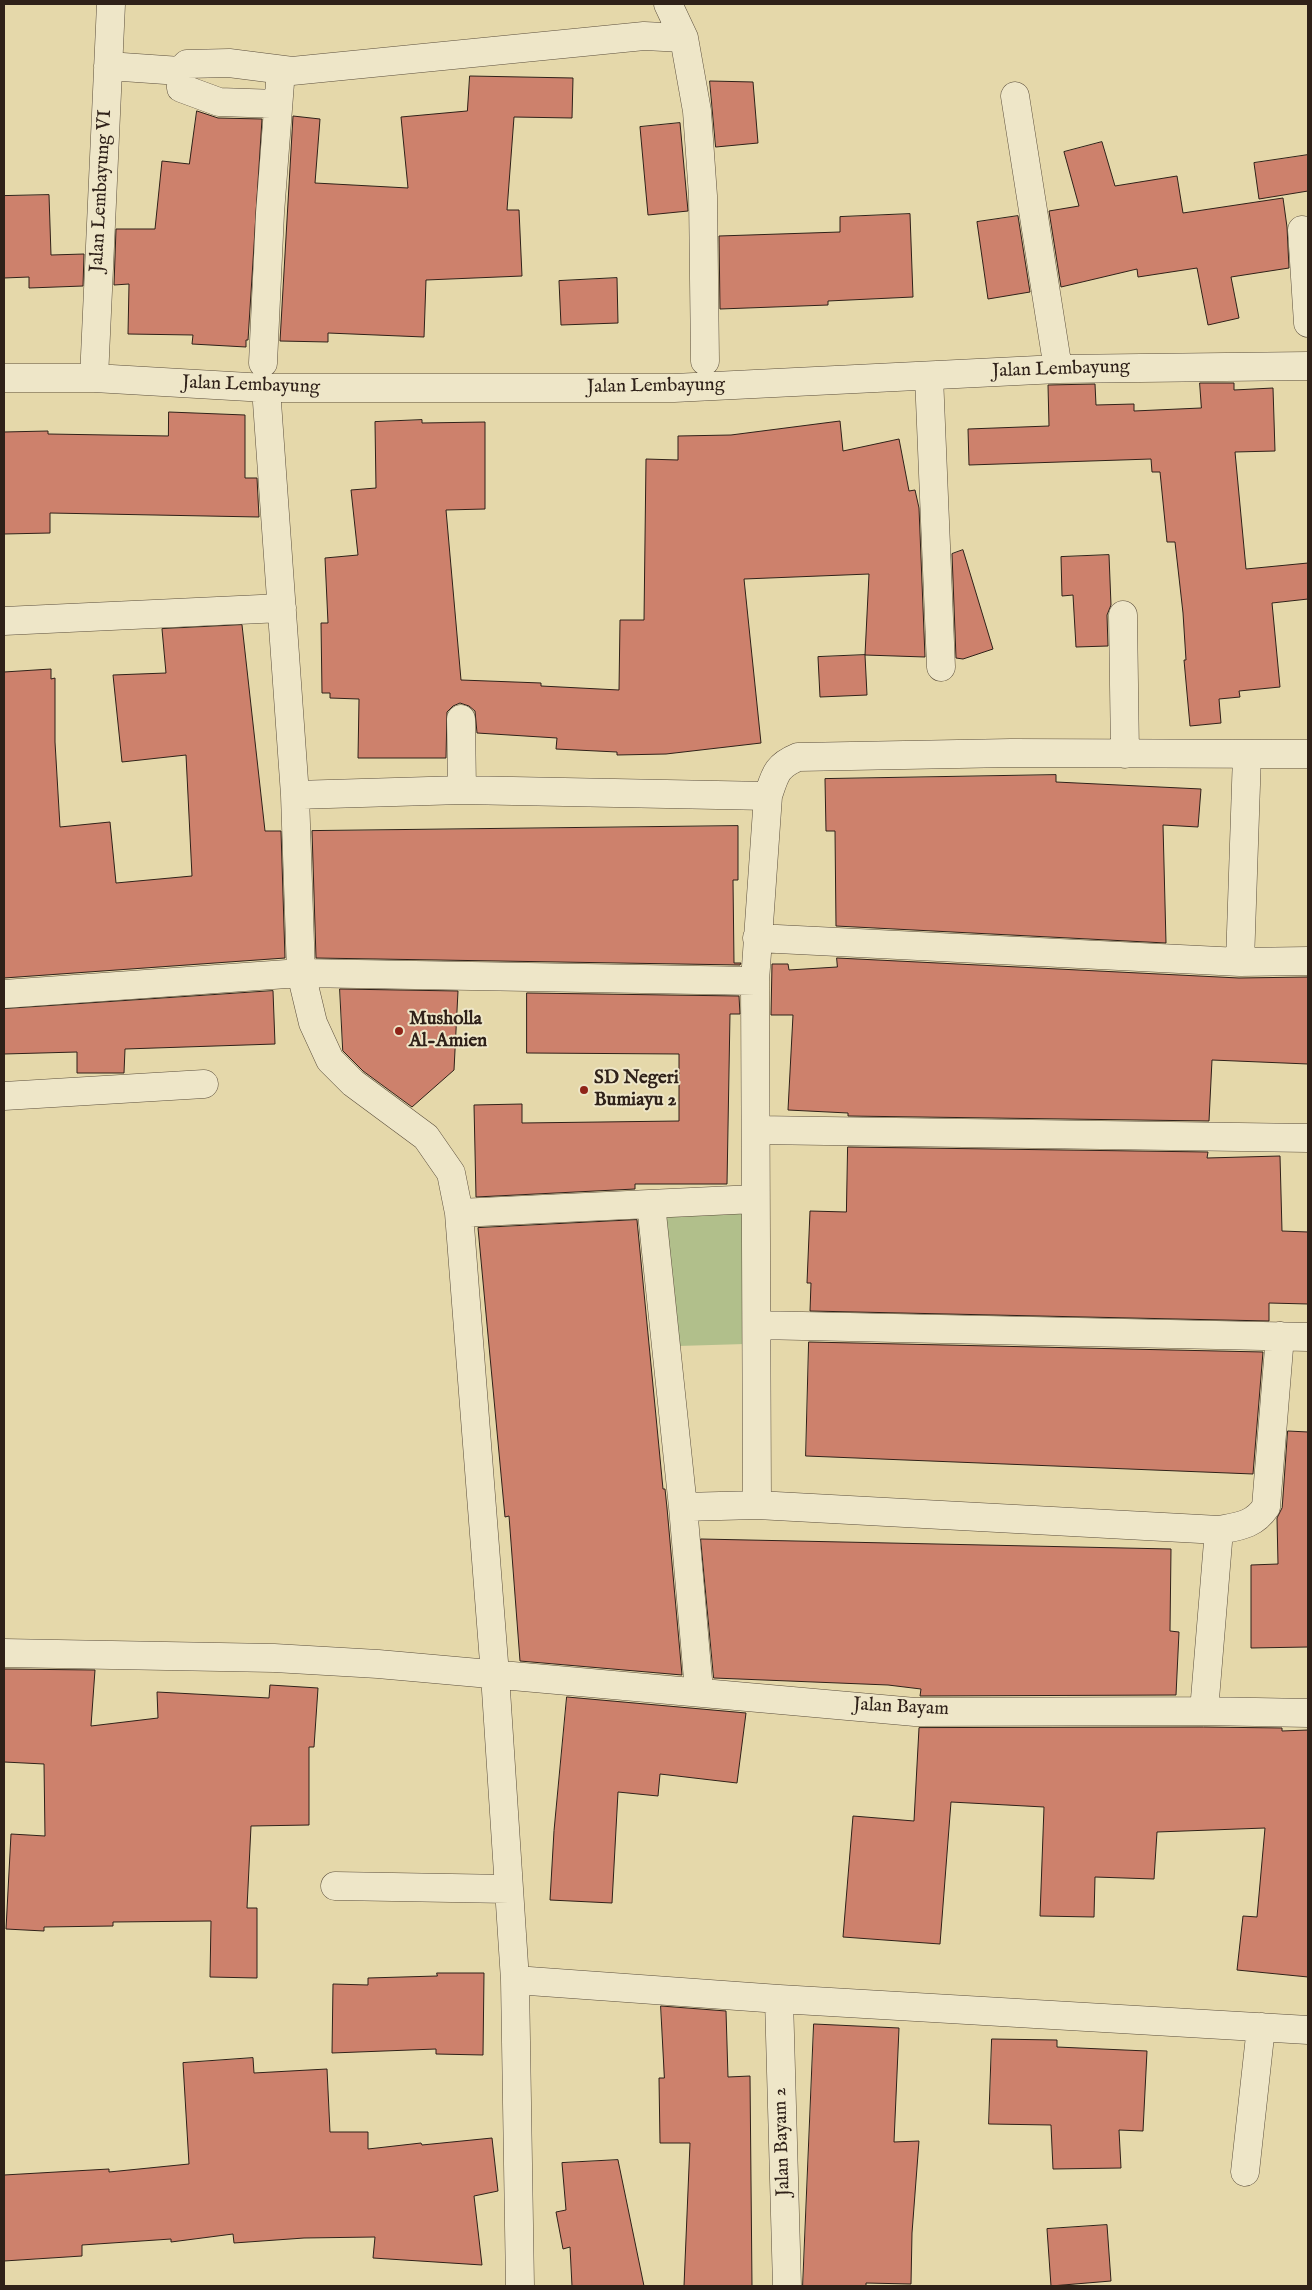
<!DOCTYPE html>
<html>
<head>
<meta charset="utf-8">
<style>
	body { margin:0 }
	#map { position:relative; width:1312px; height:2290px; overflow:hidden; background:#e5d8aa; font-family:"IM FELL English",serif }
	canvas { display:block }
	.frame { position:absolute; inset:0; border:5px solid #2f2119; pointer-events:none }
</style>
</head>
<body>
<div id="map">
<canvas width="1312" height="2290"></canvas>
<div class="frame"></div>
</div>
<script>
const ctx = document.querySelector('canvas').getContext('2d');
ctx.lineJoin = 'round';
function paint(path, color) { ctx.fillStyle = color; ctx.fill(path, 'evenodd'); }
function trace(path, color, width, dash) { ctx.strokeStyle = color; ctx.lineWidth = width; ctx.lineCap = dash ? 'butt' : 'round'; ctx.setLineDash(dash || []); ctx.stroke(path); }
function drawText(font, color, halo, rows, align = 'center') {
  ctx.font = font + ' "IM FELL English",serif'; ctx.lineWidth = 4; ctx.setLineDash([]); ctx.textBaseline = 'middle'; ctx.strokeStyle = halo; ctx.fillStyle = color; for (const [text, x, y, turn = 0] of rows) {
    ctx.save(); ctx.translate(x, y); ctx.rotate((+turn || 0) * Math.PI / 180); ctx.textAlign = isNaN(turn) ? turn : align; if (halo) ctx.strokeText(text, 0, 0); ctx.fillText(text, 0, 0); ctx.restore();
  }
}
paint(new Path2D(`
	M744,1211l1,133 -67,2 -16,-131z`), '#b1bf8b');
const building = new Path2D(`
	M470,76l103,2 -1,40 -58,-1 -7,93h12l3,66 -96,4 -2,57 -96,-4v9l-48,-1 13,-225 27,3 -5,64 93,5 -7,-71 66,-6z
	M710,81l43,1 5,61 -42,4z
	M197,111l21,7 44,1 -14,221h-2v7l-54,-3 1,-9 -65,-1 1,-50 -15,1 2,-56h39l7,-68 27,3z
	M680,123l8,88 -40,4 -8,-88z
	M1102,142l13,44 62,-10 6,37 100,-15 4,29 2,41 -58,9 8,41 -31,7 -11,-57 -59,9 -1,-8 -76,18 -12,-76 30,-5 -15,-54z
	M1308,155v36l-49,8 -5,-36z
	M49,195l2,60 33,-1 -1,32 -54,2v-11l-25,1v-82z
	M910,214l3,83 -85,4v4l-108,4 -1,-73 121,-4v-15z
	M1018,216l12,76 -42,7 -11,-77z
	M617,278l1,45 -57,2 -2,-44z
	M1200,383h34v7l39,-2 2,63 -40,1 11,117 62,-6v36l-36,4 8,84 -41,4 1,6 -21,2 2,24 -31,3 -6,-66h2l-3,-47 -8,-71h-8l-7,-70h-8l-1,-13 -182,6 -1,-36 81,-3 -1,-41 47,-1 1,21 38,-1v7l67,-3z
	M169,412l76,3v63h12l2,39 -209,-4v20l-46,1v-102l44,-1v3l120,2z
	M422,420v3l63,-1v87l-39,1 15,170 80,3v3l78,4 1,-70h24l2,-161 32,1v-24l53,-1 109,-14 3,30 56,-12 10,52 6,-1 4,18 6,149 -60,-2 4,-81 -125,5 17,164 -95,11 -49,1v-3l-61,-3 1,-11 -80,-5 -2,-22 -6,-5 -9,-3 -7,3 -6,6 -1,46h-88l1,-59 -29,-1v-5h-8l-1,-70h7l-3,-65 33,-3 -7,-65 25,-2 -1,-66z
	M963,550l30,99 -30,10 -7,-1 -4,-104z
	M1109,555l2,50 -4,10 1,31 -32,1 -3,-52 -11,1 -1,-39z
	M242,625l23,206h16l4,127 -281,20v-306l47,-3v10l4,-1v64l5,85 50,-5 6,61 76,-7 -6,-121 -64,7 -9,-87 53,-2 -4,-44z
	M865,655l2,40 -47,2 -2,-40z
	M1056,775v7l145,7 -3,38 -35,-2 3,118 -330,-17 -1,-95h-9l-1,-52z
	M738,826v54h-5l1,83h7l-1,2 -424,-7 -4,-127z
	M837,958l402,20 69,-1v87l-96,-4 -3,61 -361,-5v-3l-60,-3 5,-95h-22l1,-51h16l1,6 48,-3z
	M340,989l118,2 -4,79 -42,37 -49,-36 -20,-20z
	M273,991l2,53 -150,5 -1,24h-47v-21l-73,2v-45z
	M527,993l212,3 1,18h-10l-3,170h-92v5l-159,8 -2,-92 48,-1v19l157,-2v-67l-152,-1z
	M848,1147l360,5 -1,6 73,-2 2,75 26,1v72l-39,-1v18l-459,-10 1,-28h-4l3,-72 36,1z
	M637,1220l26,269h2l2,19 15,167 -162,-14 -11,-145 -4,1 -27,-289z
	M809,1342l454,10 -10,122 -447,-18z
	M1288,1431l20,1v215l-57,1v-83l27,-1 -1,-46 5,-10z
	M701,1539l470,10 -1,82 9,1 -3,63 -256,1 1,-7 -33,-4 -174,-7z
	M4,1669l91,1 -4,56 67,-8 -1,-26 112,6 1,-13 48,3 -4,59h-5v78l-58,1 -4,82h10v70l-47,-1 1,-56 -98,1v4l-69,1v4l-38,-2 5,-95 34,2 -1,-72 -40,-2z
	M567,1697l179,16 -9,70 -77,-9 -2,22 -40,-4 -6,111 -62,-3 4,-69z
	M1204,1727l78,1v3l26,-1v247l-71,-7 6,-54 14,1 8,-89 -108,4 -3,47 -59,-2 -1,40 -54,-1 4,-109 -93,-5 -11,142 -97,-7 10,-121 61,5 5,-93z
	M437,1973h47l-1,82 -47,-1v-5l-104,4 1,-69 35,1v-7l69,-2z
	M661,2006l65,5 2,66 22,-1 2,210h-68l6,-143h-30l-1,-65h5z
	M814,2024l85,4 -5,114 25,-1 -7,92 -1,51 -45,-1v3h-63z
	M992,2039l65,1v7l90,4 -4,80 -24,-1 2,38 -68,1 -2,-44 -62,-1z
	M253,2058l1,15 73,-4 3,63h38v17l53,-6 1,2 70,-7 6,53 -24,5 8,69 -109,-7 2,-21 -71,1 -70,5 -1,-9 -62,8v-3l-89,6v11l-78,5v-86l105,-6v3l80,-8 -6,-101z
	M618,2160l26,126h-72l-2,-39 -7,2 -7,-37 10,-2 -4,-47z
	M1107,2225l4,56 -60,5 -4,-57z`);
paint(building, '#cd816c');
trace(building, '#2f2119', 1);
const minor = new Path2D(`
	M684,38l13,73 6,85 2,165
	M108,66l72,5 7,-7 42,-1 63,8 352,-35 40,2 -16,-34
	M180,71l1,17 38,14 59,2
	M1015,96l43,273
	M1302,230l6,93
	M263,363l7,-150 11,-143
	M929,376l12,291
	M4,378h90l172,10h408l384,-19 250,-3
	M94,378l17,-374
	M266,388l29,407 6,178 12,50 17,37 23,23 73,54 25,36 8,40 36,462 20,305 5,306
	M1123,615l2,139
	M4,621l278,-13
	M461,719l1,71
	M295,795l167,-5 306,6 -13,185 2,524
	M768,796c7,-21 8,-30 30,-39l213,-4 297,1
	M757,938l483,24 68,-1
	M1240,962l7,-207
	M4,994l297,-21 454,8
	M4,1096l200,-12
	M757,1130l551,8
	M651,1204l32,303 16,184
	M459,1213l296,-14
	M757,1325l551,12
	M683,1507l74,-2 462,25c21,-4 35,-5 47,-23l14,-171
	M4,1653l270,5 104,6 537,48 289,-1 104,2
	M1204,1711l15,-181
	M335,1886l174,3
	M515,1980l264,19 529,31
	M779,1999l8,287
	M1245,2172l16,-145`);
trace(minor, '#5c4f3d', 29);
trace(minor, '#eee6c8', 28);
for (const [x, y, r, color] of [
	[399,1031,5,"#8f2418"],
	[584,1090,5,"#8f2418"]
]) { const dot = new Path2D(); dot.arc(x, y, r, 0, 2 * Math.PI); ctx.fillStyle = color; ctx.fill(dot); trace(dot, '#eee6c8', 2); }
drawText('19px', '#2f2119', '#eee6c8', [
	["Jalan Lembayung VI",102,191,-87],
	["Jalan Lembayung",1061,370,-2],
	["Jalan Lembayung",251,386,2],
	["Jalan Lembayung",656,387,-1],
	["Jalan Bayam",901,1708,3],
	["Jalan Bayam 2",783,2142,-92]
]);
drawText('bold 19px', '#2f2119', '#eee6c8', [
	["Musholla",409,1020],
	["Al-Amien",409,1042],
	["SD Negeri",594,1079],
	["Bumiayu 2",594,1101]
], 'left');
</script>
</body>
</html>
